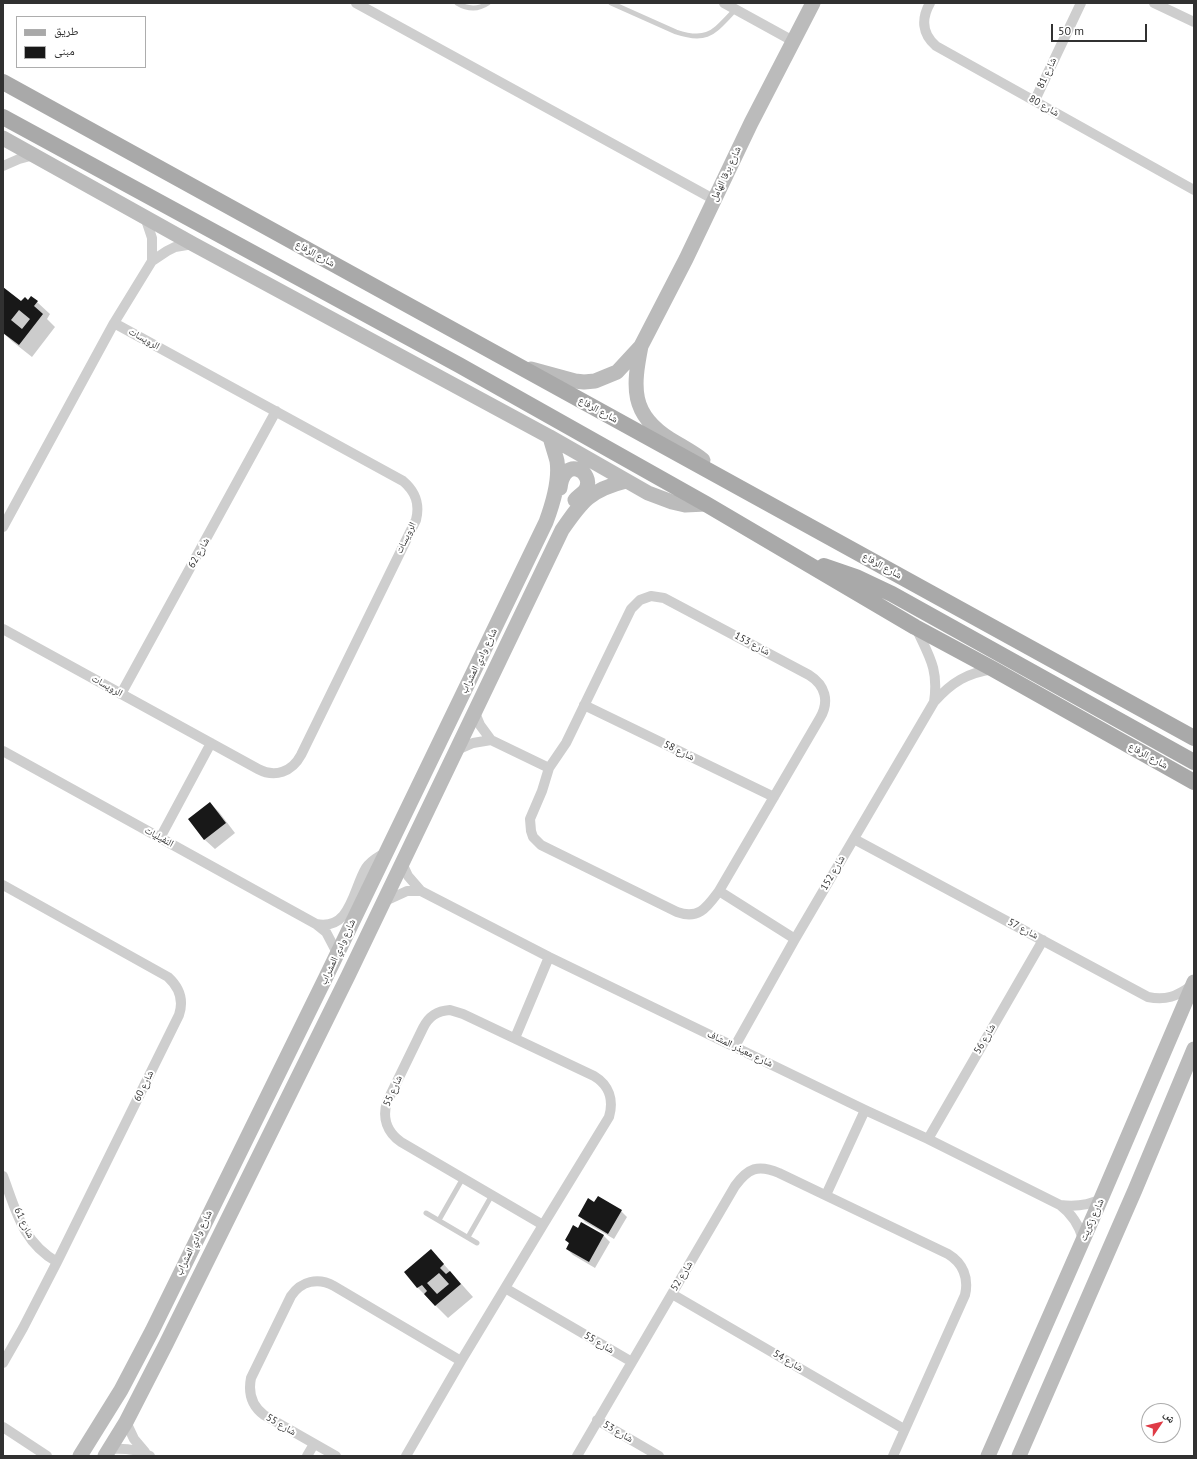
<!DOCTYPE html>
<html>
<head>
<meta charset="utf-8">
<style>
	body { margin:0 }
	#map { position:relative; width:1197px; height:1459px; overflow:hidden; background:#fff; font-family:"PT Sans","Noto Naskh Arabic",sans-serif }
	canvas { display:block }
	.frame { position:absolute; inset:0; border:4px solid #313131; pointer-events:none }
	.legend { position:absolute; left:16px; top:16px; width:130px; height:52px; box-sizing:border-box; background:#fff; border:1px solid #adadad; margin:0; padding:5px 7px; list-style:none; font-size:12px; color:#313131 }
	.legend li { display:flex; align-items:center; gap:8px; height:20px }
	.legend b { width:20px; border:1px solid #adadad }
	.north { position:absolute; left:1141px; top:1403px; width:40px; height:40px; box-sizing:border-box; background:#fff; border:1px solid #adadad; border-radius:50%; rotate:55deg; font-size:11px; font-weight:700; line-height:16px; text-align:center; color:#313131 }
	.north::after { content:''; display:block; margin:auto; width:14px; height:18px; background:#df3b46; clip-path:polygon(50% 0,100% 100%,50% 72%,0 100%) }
	.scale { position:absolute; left:1051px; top:24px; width:96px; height:18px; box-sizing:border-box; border:2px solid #313131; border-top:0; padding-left:5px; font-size:12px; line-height:14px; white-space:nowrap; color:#313131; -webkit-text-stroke:3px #fff; paint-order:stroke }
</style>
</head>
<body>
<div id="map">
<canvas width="1197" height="1459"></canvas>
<div class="frame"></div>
<ul class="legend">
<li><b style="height:5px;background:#a9a9a9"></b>طريق</li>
<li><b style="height:11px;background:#181818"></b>مبنى</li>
</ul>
<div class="north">ش</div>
<div class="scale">50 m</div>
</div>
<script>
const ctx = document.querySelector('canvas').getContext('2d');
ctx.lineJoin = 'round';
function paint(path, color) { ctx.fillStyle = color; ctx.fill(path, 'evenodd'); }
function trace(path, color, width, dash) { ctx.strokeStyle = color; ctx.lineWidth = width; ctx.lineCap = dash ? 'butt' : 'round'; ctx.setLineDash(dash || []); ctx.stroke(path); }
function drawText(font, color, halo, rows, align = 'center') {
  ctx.font = font + ' "PT Sans","Noto Naskh Arabic",sans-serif'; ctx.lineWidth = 4; ctx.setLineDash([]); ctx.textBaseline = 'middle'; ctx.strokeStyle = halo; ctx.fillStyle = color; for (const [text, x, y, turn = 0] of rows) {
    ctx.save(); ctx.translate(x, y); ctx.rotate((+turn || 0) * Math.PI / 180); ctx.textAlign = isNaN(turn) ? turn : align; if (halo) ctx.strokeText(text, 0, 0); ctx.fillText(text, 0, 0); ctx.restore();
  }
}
paint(new Path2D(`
	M3,288l18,14h16l13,12 -3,5 8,8 -23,30 -19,-15 -10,-9z
	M210,803l9,9 16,21 -20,16 -10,-9 -16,-21z
	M595,1204l26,7 6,6 -13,22 -29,-17 -6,-7z
	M582,1223l22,13 6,6 -15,26 -22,-13 -6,-6 3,-5 -4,-4 13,-11z
	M431,1250l42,47 -25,21 -30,-30 -13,-16z`), '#0003');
paint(new Path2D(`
	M3,287l18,14 4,-4 3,3 3,-4 7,5 -4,5 9,8 -24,31 -16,-12zM19,310l11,9 -8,10 -11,-9z
	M210,802l16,21 -22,17 -16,-21z
	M598,1196l24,14 -14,24 -30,-18 10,-18 6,4z
	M581,1222l23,13 -15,27 -23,-13 3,-6 -4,-3 4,-7 4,-8 5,3z
	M431,1249l13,15 -4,4 6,6 4,-3 11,13 -26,22 -11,-12 3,-3 -5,-6 -5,3 -13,-16zM439,1273l10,11 -12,10 -10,-11z`), '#181818');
trace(new Path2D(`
	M457,3c10,6 21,7 31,0
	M611,3l65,29c33,11 38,-1 59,-22
	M426,1213l51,30
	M439,1220l24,-42
	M468,1237l24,-42`), '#cecece', 5);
trace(new Path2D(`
	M356,3l359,197
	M724,3l69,38
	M930,3c-9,16 -8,31 6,43l258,144
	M1154,3l40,19
	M1035,100l46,-97
	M3,166l16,-7 15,-4
	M145,217l7,21v23
	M3,527l111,-204 38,-62 15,-10 8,-4 18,-3
	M651,596l13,2 145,77c16,10 21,26 11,43l-101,173c-12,16 -20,29 -42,21l-136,-67 -8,-8 -2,-6 -1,-12 12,-28 7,-23 17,-25 65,-134 9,-9z
	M916,628c13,28 23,41 18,74
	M3,629l255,140c17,9 34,3 43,-14l115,-235c4,-16 0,-28 -13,-39l-289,-158
	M121,694l155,-283
	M584,705l190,92
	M475,713l5,12 11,15 58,28
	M457,750l16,-7 18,-3
	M3,751l313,173 10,8 11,21
	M160,838l51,-95
	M854,839l294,158c18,4 29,-1 43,-11
	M402,863l6,13 13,15 128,66 316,153 63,29 132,66c12,9 19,20 23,34
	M3,885l165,92c12,11 16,23 11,38l-122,247 -34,66 -20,35
	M719,891l76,48
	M383,902l24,-11h14
	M316,924c35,7 37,-35 50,-56 5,-8 13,-11 20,-16
	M450,1010l13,4 131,62c15,9 20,24 15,41l-66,108 -142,-83c-14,-10 -19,-24 -14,-40l36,-74c6,-12 14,-17 27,-18z
	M515,1038l34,-81
	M735,1046l60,-107 139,-237c18,-20 33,-29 59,-33
	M928,1139l115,-199
	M3,1176c13,34 19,66 54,86
	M826,1195l39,-85
	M1060,1205c15,2 27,1 41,-6
	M505,1288l127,74
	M672,1294l232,135
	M461,1361l82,-136
	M597,1420l62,36
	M126,1422l8,17 11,13
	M3,1427l44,29
	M110,1449c14,-1 28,0 40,7
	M307,1456l7,-12
	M336,1456l-72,-41c-12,-9 -16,-22 -13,-37l40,-82c10,-15 27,-19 43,-10l127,75 -55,95
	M577,1456l158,-270c13,-18 23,-22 44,-13l169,81c15,9 21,24 17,41l-72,161`), '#cecece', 10);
trace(new Path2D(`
	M3,138l190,106 357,193 98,56 24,9 13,3 21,-1
	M641,346c-8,41 -11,68 29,93 11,7 23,13 33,21
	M531,369l44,12 9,1 11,-1 22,-9 24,-26 45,-87 65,-136 62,-120
	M560,488c4,-34 35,-16 26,1 -2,4 -8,7 -11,11
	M80,1456l41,-66 31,-59 173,-352 221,-457c7,-19 14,-41 11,-61 -2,-8 -5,-16 -7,-24
	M105,1456l21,-34 40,-78 182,-368 214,-446c20,-29 28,-40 64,-49
	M988,1456l113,-257 93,-217
	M1019,1456l116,-266 59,-141`), '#bbb', 15);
trace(new Path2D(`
	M3,82l1191,656
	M3,117l456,248 247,139 209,123 78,42 201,113
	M824,566l32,11 36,17 302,168`), '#a9a9a9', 16);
drawText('10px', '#313131', '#fff', [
	["شارع 81",1047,73,-65],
	["شارع 80",1044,106,29],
	["شارع برقا الهامل",726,174,-65],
	["شارع الرفاع",315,254,29],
	["الرويسات",144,339,29],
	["شارع الرفاع",598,410,29],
	["الرويسات",406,538,-64],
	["شارع 62",199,553,-61],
	["شارع الرفاع",882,566,29],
	["شارع 153",752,644,28],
	["شارع وادي المشراب",479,661,-64],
	["الرويسات",107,686,29],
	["شارع 58",679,751,26],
	["شارع الرفاع",1148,756,29],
	["النفيليات",159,837,29],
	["شارع 152",833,873,-60],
	["شارع 57",1023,929,28],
	["شارع وادي المشراب",338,952,-65],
	["شارع 56",985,1039,-60],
	["شارع معيذر المشاف",740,1049,26],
	["شارع 60",144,1086,-64],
	["شارع 55",393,1091,-66],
	["شارع زكريت",1092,1220,-66],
	["شارع 61",24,1223,64],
	["شارع وادي المشراب",194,1243,-64],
	["شارع 52",682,1276,-59],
	["شارع 55",599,1343,30],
	["شارع 54",788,1361,30],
	["شارع 55",281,1425,30],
	["شارع 53",618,1432,30]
]);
</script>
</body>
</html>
